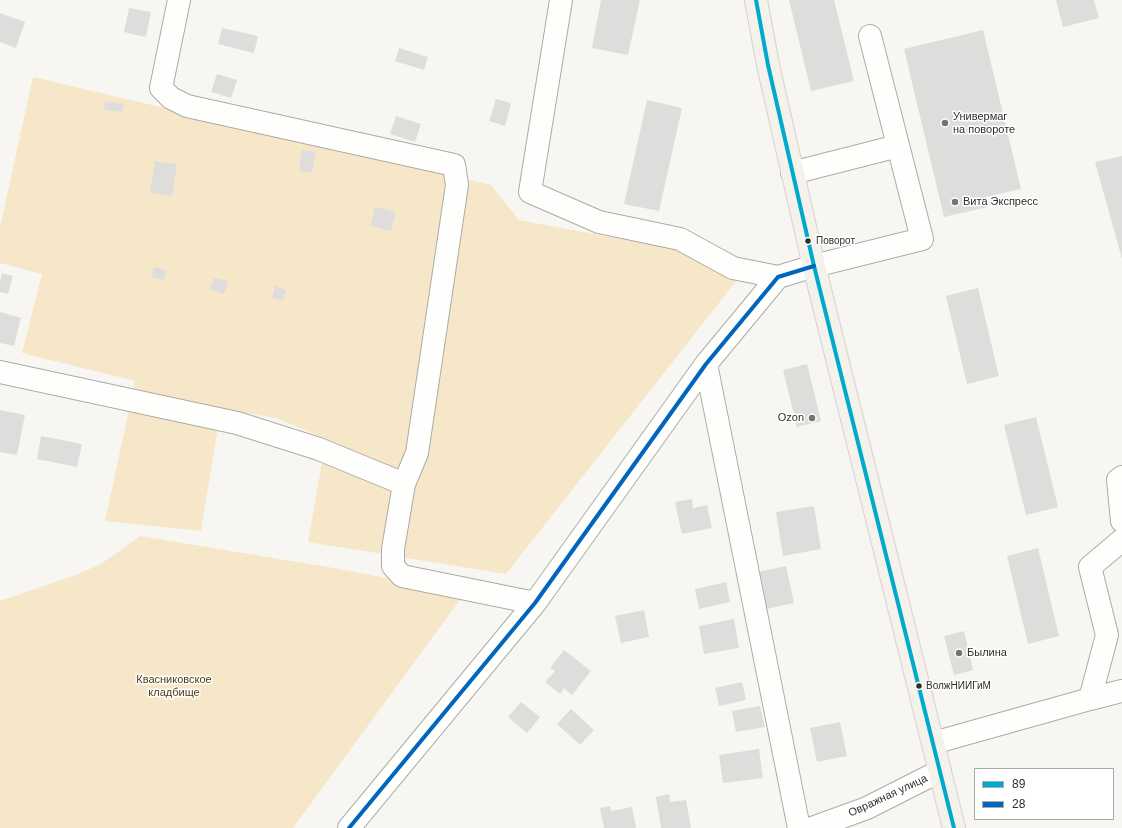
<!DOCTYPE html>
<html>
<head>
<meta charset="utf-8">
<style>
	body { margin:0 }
	#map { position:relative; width:1122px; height:828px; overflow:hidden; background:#f8f6f2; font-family:Helvetica,sans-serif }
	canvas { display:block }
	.legend { position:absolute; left:974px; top:768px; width:140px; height:52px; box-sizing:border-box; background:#fff; border:1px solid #acabaa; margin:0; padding:5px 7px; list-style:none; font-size:12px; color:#302e2b }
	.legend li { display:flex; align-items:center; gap:8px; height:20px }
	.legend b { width:20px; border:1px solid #acabaa }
</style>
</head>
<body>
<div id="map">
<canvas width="1122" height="828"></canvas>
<ul class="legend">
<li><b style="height:5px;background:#00a9ce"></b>89</li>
<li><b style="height:5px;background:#0065bd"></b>28</li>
</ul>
</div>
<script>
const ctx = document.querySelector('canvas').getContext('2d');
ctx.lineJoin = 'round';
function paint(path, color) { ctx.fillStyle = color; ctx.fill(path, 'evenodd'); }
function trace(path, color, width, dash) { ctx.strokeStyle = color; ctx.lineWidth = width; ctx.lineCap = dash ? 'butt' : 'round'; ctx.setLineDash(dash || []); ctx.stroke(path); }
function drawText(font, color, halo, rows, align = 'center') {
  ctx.font = font + ' Helvetica,sans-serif'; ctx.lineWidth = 3; ctx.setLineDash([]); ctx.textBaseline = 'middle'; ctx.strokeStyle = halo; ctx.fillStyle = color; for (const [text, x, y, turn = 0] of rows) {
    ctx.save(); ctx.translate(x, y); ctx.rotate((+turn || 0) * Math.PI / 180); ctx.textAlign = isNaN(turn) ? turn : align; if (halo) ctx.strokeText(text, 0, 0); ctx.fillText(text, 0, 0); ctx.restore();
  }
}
paint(new Path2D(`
	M33,77l458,108 28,35 166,31 52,29 -231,294 -198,-32 18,-103 -50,-21 -55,-9 -20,122 -96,-10 30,-140 -113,-28 20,-79 -42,-11v-36z
	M140,536l194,32 131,25 -172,235h-293v-227l73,-25 28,-12z`), '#f6e7c9');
paint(new Path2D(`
	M601,0h39l-12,55 -36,-7z
	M789,0h45l20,81 -43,10z
	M1056,0h38l5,18 -36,9z
	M129,8l22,4 -5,25 -22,-5z
	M0,13l25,9 -9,26 -16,-6z
	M222,28l36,8 -4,17 -36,-9z
	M983,30l38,159 -35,8 2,10 -44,10 -40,-168z
	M399,48l29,9 -4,13 -29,-9z
	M217,74l20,6 -6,18 -20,-6z
	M496,99l15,4 -6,23 -16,-5z
	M647,100l35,8 -23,103 -35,-7z
	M105,101l19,3 -2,8 -18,-2z
	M396,116l25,8 -6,18 -25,-8z
	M302,150l14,2 -4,21 -13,-2z
	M1122,156v103l-27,-97z
	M155,161l22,3 -5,32 -22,-3z
	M375,207l21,5 -5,19 -20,-5z
	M154,267l12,3 -2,10 -13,-3z
	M2,273l11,3 -5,18 -8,-2v-11z
	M214,278l14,3 -4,13 -14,-4z
	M275,286l11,4 -3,11 -11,-3z
	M978,288l21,88 -32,8 -21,-88z
	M0,312l21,6 -7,28 -14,-3z
	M807,364l14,57 -24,6 -14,-57z
	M0,410l25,5 -8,40 -17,-3z
	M1036,417l22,90 -32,8 -22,-90z
	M41,436l41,8 -5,23 -40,-8z
	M692,499l1,9 14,-3 5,23 -30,6 -7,-32z
	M814,506l7,43 -38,7 -7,-44z
	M1038,548l21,88 -31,8 -21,-88z
	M786,566l8,37 -32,7 -8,-37z
	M726,582l4,20 -31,7 -4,-20z
	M644,610l5,27 -28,6 -6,-27z
	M734,619l5,29 -35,6 -5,-28z
	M964,631l9,39 -19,5 -10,-39z
	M564,650l27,21 -19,24 -8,-7 -4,6 -15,-12 10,-11 -5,-3z
	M742,682l4,18 -27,6 -4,-18z
	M521,702l19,15 -13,16 -19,-16z
	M760,706l5,21 -29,5 -4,-21z
	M571,709l23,21 -14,15 -23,-21z
	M840,722l7,34 -30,6 -7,-34z
	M759,749l4,29 -40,5 -4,-28z
	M669,794l1,8 16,-2 5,28h-30l-5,-31z
	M610,806l1,5 21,-4 4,21h-32l-4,-20z`), '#dedddc');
const minor = new Path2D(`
	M179,0l-18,88 10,10 16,8 267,59 3,20 -40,268 -13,31
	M561,0l-31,192 69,30 81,17 53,29 45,9
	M792,173l106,-27
	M706,364l93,464
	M0,372l237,51 82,26 85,35 -11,65v17l9,10 133,27
	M1122,477l-4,3 4,41
	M1090,699l17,-64 -17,-68 32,-27
	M933,743l157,-44 32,-8
	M349,828l186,-225 171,-239 72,-87 36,-11 108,-27 -52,-203
	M812,828l55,-20 73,-37`);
const major = new Path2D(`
	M756,0l12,65 46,201 140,562`);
trace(minor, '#adaba8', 24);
trace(major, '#d3d2d0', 24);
trace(minor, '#fefefd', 22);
trace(major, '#f5f1eb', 22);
trace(new Path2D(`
	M756,0l12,65 46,201 140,562`), '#00a9ce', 4);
trace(new Path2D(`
	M349,828l186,-225 171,-239 72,-87 36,-11`), '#0065bd', 4);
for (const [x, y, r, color] of [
	[945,123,4,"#767471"],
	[955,202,4,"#767471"],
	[808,241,3.5,"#302e2b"],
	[812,418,4,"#767471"],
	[959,653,4,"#767471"],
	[919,686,3.5,"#302e2b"]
]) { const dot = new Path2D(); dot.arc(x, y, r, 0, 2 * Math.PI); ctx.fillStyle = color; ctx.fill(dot); trace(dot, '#fff', 1.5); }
drawText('10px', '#302e2b', '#fff', [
	["Поворот",816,241],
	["ВолжНИИГиМ",926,686]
], 'left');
drawText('11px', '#302e2b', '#fff', [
	["Универмаг",953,117],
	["на повороте",953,130],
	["Вита Экспресс",963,202],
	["Ozon",804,418,"right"],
	["Былина",967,653]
], 'left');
drawText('11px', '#4f3c11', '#fff', [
	["Квасниковское",174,680],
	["кладбище",174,693]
]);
drawText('11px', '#302e2b', '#fff', [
	["Овражная улица",888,796,-25]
]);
</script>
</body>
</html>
